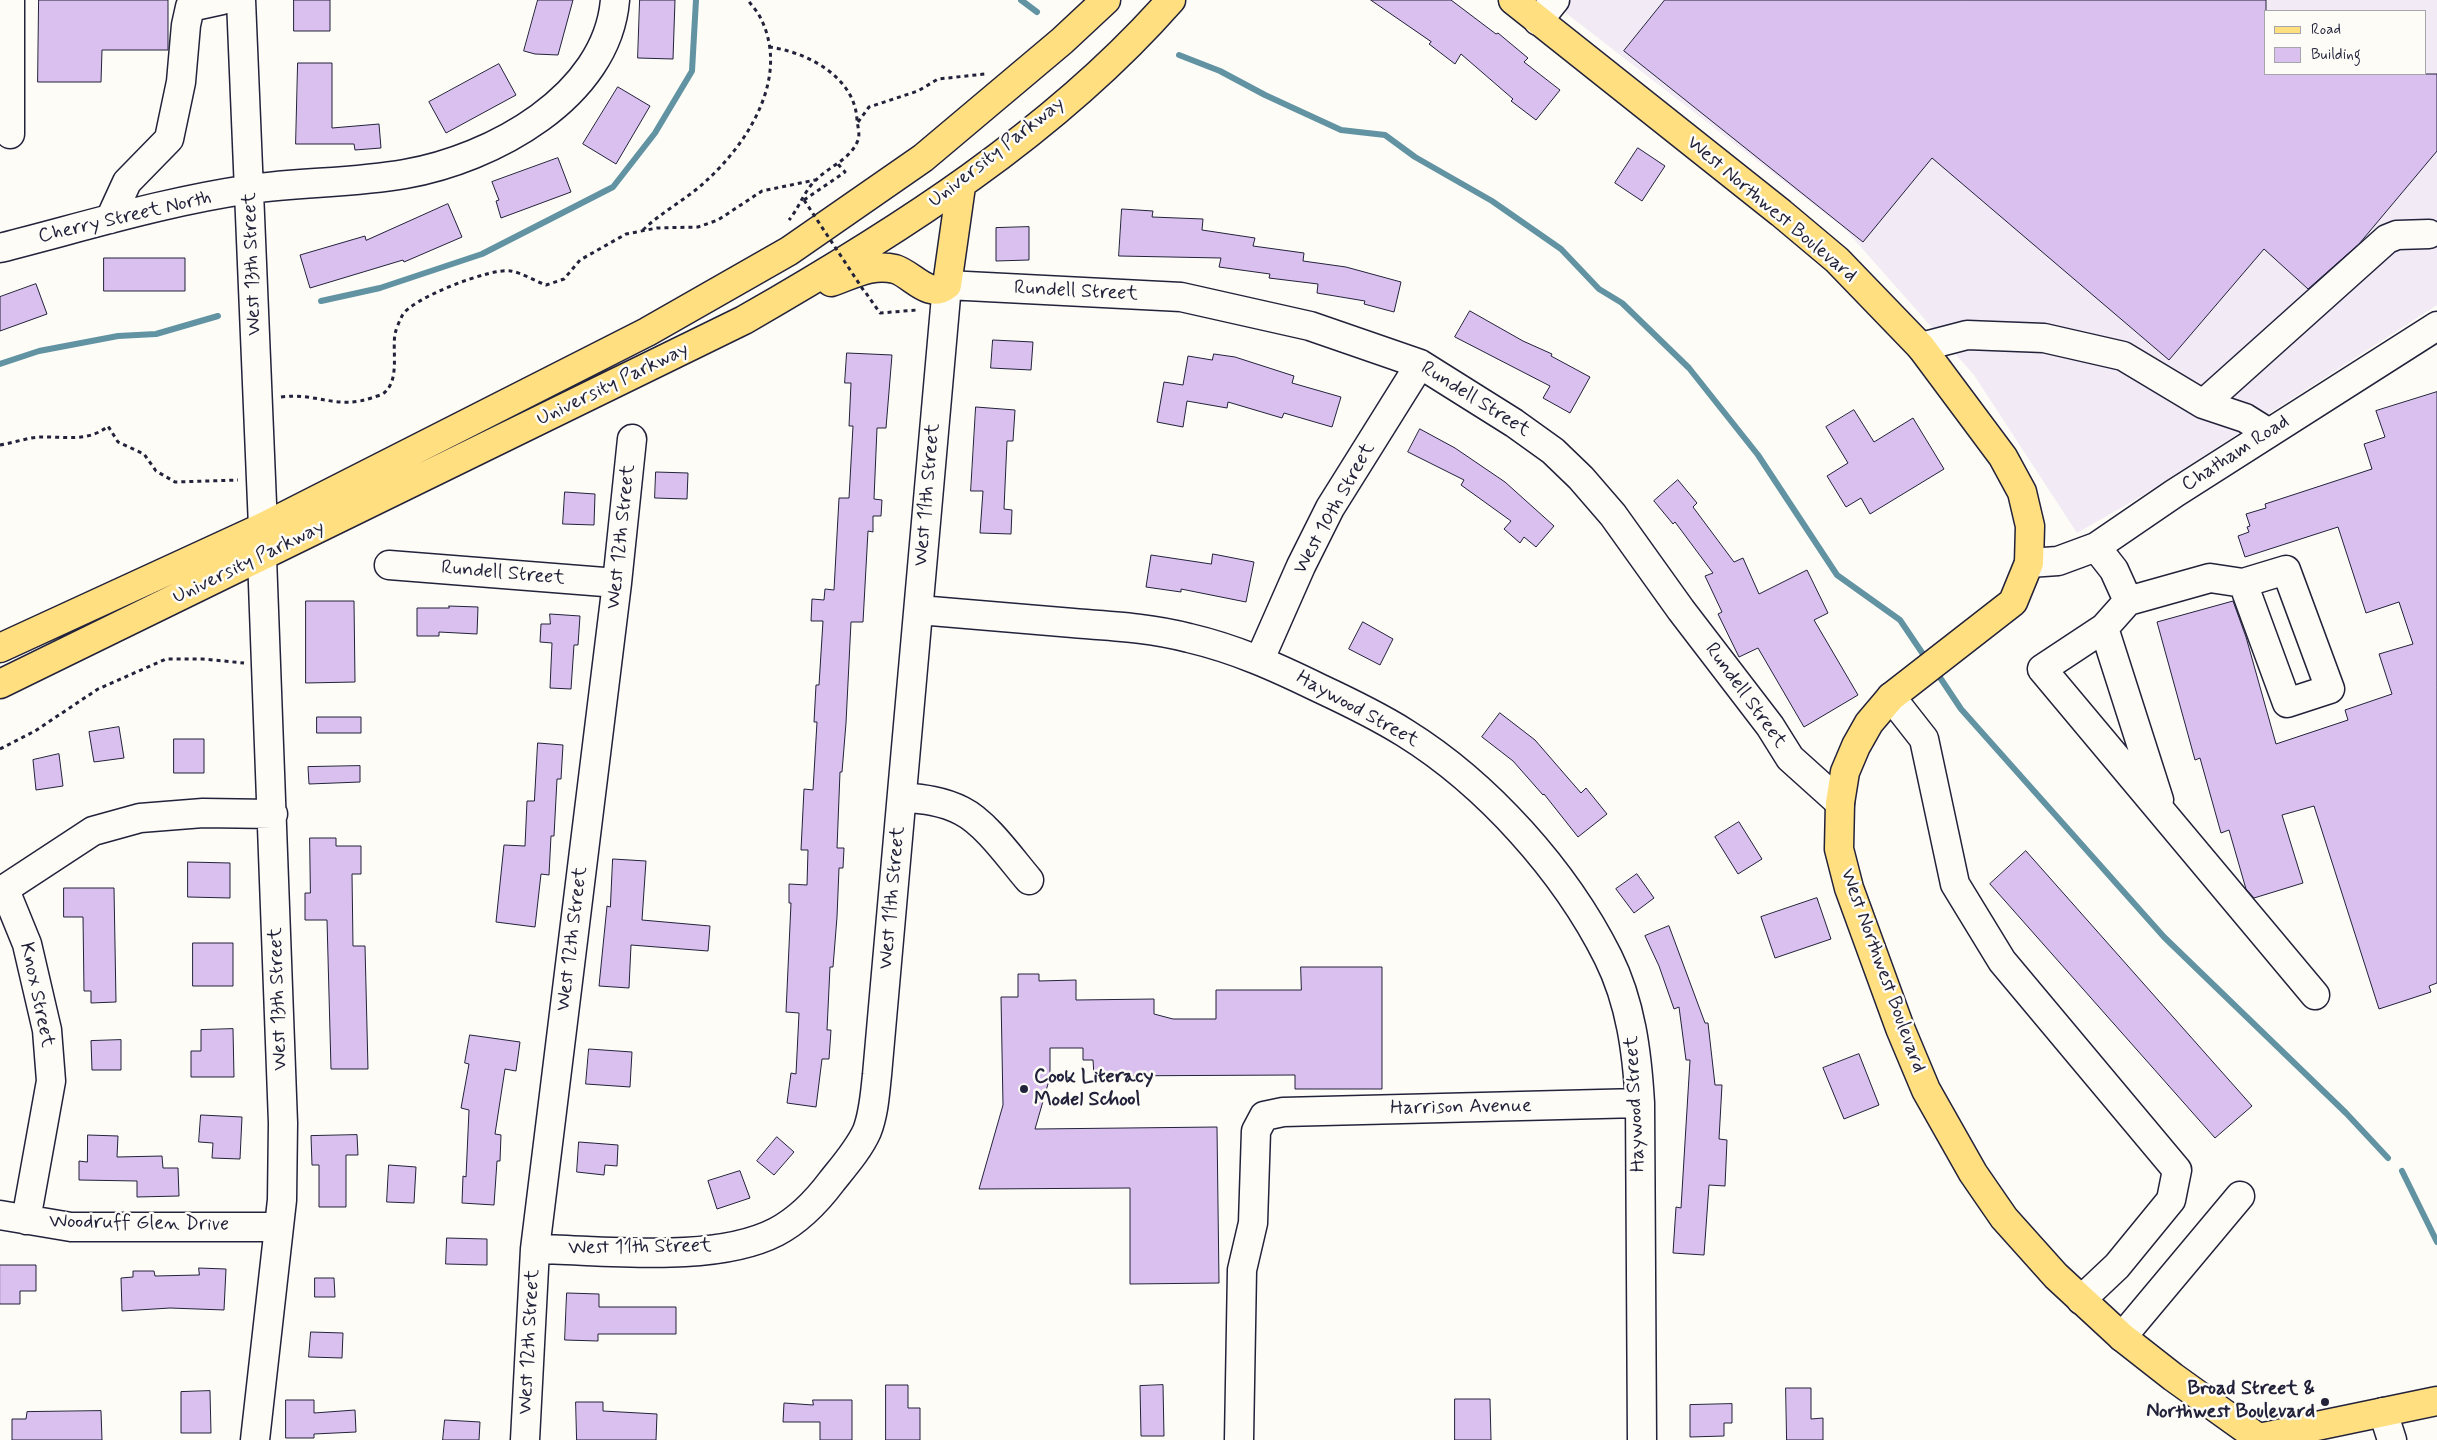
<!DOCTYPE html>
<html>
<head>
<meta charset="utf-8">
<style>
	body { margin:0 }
	#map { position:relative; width:2437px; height:1440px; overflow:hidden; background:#fdfcf7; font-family:Mynerve,sans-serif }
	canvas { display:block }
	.legend { position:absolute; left:2264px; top:10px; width:162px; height:65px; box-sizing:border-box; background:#fdfcf7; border:1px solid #a5a5ac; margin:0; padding:6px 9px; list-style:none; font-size:15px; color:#22223b }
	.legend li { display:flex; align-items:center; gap:10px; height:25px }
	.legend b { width:25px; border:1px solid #a5a5ac }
</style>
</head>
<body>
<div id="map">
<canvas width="2437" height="1440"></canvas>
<ul class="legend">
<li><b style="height:6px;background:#ffdf80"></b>Road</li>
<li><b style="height:14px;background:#dac0ee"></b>Building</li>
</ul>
</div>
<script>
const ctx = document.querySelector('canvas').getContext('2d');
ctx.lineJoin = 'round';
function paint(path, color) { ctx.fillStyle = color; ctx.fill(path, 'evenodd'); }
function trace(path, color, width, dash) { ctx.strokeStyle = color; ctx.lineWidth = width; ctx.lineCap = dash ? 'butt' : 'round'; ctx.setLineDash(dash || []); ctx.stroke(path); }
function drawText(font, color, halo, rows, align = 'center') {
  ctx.font = font + ' Mynerve,sans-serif'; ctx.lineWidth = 5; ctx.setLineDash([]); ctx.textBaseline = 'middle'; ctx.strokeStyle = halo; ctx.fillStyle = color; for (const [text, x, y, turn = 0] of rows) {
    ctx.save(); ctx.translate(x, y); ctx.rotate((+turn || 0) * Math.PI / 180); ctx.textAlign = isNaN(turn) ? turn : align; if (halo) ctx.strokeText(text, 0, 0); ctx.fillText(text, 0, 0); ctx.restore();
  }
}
paint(new Path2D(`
	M1549,0h888v305l-297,192 -63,36 -103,-158 -130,-147zM2266,11h160v63h-160z`), '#f2eaf4');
trace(new Path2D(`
	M1021,0l16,12
	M1179,55l41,16 45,24 76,35 44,5 30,22 77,44 69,48 38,40 23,14 67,65 69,87 79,120 63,45 27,40
	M321,301l59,-13 102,-34 131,-67 42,-54 37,-62 4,-71
	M0,364l39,-13 79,-15 38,-2 62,-18
	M1935,670l26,39 203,228 182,176 42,45
	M2402,1171l35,71`), '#6293a2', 6);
const building = new Path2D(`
	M39,0h129v50h-66l-1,32h-63z
	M294,0h36v31h-36z
	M538,0h35l-15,55 -23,-1 -11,-3z
	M640,0h35l-2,59 -35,-1z
	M1371,0h80l45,34 2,-1 30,25 -4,4 36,28 -24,30 -25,-19 2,-2 -52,-45 -6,10 -26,-20 2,-2z
	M1665,0h601v74h171v77l-78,93 -51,45 -44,-40 -95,111 -237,-202 -69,84 -239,-191z
	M298,63h34v65l47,-4 2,24 -26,2 -1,-6h-58z
	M499,64l17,31 -70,38 -17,-31z
	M618,87l32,19 -34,58 -33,-20z
	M1638,148l27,18 -23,35 -27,-18z
	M558,158l13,34 -70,26 -5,-17 3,-1 -7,-18z
	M448,204l14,33 -58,25 -1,-2 -93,28 -10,-33 65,-19 1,4z
	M1122,209l31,2 -1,6 51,2 -1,11 53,8 -2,8 51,7 -1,8 43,6 55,15 -7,30 -30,-8 1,-3 -48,-8 1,-9 -49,-6 1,-4 -51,-7 2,-9 -102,-2z
	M1029,227v33l-33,1v-33z
	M104,258h81v33h-81z
	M36,284l11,30 -47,17v-34z
	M1470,311l53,30 29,13 -1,2 39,21 -20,36 -27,-15 7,-12 -95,-49z
	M993,340l40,2 -2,28 -40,-2z
	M847,353l45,2 -6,73h-9l-3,71 8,1 -1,16h-8v16l-5,-1 -5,91h-12l-5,101 -4,49h-2l-3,76h7l-1,20h-4l-2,49 -4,50h-3l-3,63h4l-2,29h-7l-6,48 -29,-4 4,-30 5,1 3,-61 -13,-1 5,-109h-2v-19l18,1 1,-35h-7l3,-61 9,1 4,-68h-3l2,-37h3l4,-64h-12l1,-22 12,1 1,-11 9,1 5,-92h10l4,-72h-4l2,-43h-6z
	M1214,354l21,3 59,19 -2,7 49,14 -9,30 -48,-14 -2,5 -54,-16 -1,6 -40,-7 -4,26 -26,-5 7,-40 19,3 5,-29 24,4z
	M2437,392v591l-8,3 2,6 -52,17 -65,-203 -32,9 21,68 -49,15 -8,-9 -17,-59 -8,3 -21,-75 -5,2 -38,-138 76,-21 13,36 30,107 72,-24 -3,-10 47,-16 -13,-40 34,-10 -14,-42 -33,11 -28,-86 -93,30 -7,-21 11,-4 -2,-5 3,-1 -4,-12 20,-6 -1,-4 107,-35 -8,-25 21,-7 -9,-26z
	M976,407l39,3 -2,31h-6l-3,68 8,1 -1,24 -31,-1 3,-42h-12z
	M1854,410l20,32 39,-24 31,51 -74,45 -9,-16 -15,9 -19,-31 21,-13 -22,-36z
	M1420,429l35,19 50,34 49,44 -18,21 -12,-10 -4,6 -16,-14 7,-8 -50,-36 3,-5 -56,-28z
	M656,472l32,1 -1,26 -32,-1z
	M1678,480l19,23 -4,4 41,55 9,-4 16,36 48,-24 21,43 -14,7 44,75 -54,32 -46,-79 -19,9 -21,-43 4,-2 -17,-36 8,-3 -38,-51 -2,2 -19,-23z
	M565,492l30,2 -1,31 -31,-1z
	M1213,554l41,8 -8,40 -65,-13v3l-35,-5 5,-32 60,9z
	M306,601h48l1,81 -49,1z
	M449,606l29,1 -1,27 -38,-2v4h-22v-28h32z
	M550,614l30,2 -2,29h-4l-3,44 -21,-1 2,-45 -12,-1 1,-18h9z
	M1363,622l30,17 -13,26 -31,-16z
	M1500,713l35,27 46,53 5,-5 21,26 -29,23 -34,-43 -1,1 -30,-34 -31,-24z
	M317,717h44v16h-44z
	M119,727l5,31 -30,4 -5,-30z
	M174,739h30v34h-30z
	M538,743l25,2 -2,34h-4l-3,57h-3l-2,39 -8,-1 -6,53 -39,-5 8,-77 21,1 2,-45h7z
	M59,754l4,32 -27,4 -3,-30z
	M360,766v16l-51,2 -1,-17z
	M1739,822l23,37 -24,15 -23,-37z
	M310,838h26v8h25v28h-9l1,72h12l3,123h-37l-4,-149h-22v-27h5z
	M2026,851l226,255 -37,32 -225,-254z
	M613,859l33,2 -4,59 68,6 -2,25 -77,-6 -2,43 -30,-2 8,-80 3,1z
	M188,862l42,1v35l-42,-1z
	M1637,874l17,24 -20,15 -18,-24z
	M64,888h50l2,114 -25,1v-12h-7l-1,-74h-19z
	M1817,898l14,41 -56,19 -14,-41z
	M1669,926l36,97h3l7,62h7l-3,54 8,1 -2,46 -16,-1 -5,70 -31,-2 3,-46 5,1 9,-148h-4l-7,-53 -5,2 -15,-43 -14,-30z
	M193,943h40v43h-40z
	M1301,967h81v122h-87v-14l-201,1 -1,-16h-10v-12h-33v29l-15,52 182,-2 2,156 -89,1v-96l-151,1 24,-84 -2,-108h17v-23h21v7l37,-1v20l78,-1v15l19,5h43v-29h85z
	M233,1029l1,48h-43v-26h10v-21z
	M470,1035l50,7 -4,29 -11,-2 -10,65 6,1 -1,26h-3l-3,44 -32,-2 1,-27 3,1 3,-67 -8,-2 8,-44 -4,-1z
	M121,1040v30h-29l-1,-29z
	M589,1049l43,3 -2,35 -44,-3z
	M1859,1054l20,51 -35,14 -21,-51z
	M201,1115l41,2 -2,42 -28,-1 1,-15 -14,-1z
	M88,1135l30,1 -1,21 45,-1 1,12h15l1,28 -42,1v-16l-58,-1v-19l8,1z
	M357,1135l1,20h-12v52h-27v-42h-7l-1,-29z
	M777,1137l17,15 -20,23 -17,-14z
	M579,1142l39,3 -1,21 -12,-1 -1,10 -27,-3z
	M389,1165l27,2 -2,36 -27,-1z
	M740,1171l10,27 -33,11 -9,-28z
	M447,1238l40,1v26l-41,-1z
	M0,1265h36v26h-16v13h-20z
	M199,1268l27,1 -2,41 -54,-2 -48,3 -1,-33 12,-1v-6h21l1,5 44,-1z
	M315,1278h19l1,19h-20z
	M567,1293l32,1v13h77v27h-78v7l-33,-1z
	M311,1332l32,1 -1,25 -33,-1z
	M886,1385h22v23h12v32h-34z
	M1163,1385l1,51h-23l-1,-50z
	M1786,1388h25v31l12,-1v22h-36z
	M210,1391l1,42h-30v-41z
	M1455,1399h35l1,41h-36z
	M286,1400h28v13l41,-3 1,22 -42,2v4h-28z
	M813,1400h39v40h-32v-18h-37l1,-19 29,2z
	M576,1402h27v9l54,3 -1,26h-79z
	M1732,1404v19h-8v13l-34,1v-32z
	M101,1411l1,29h-90v-21h14l1,-7z
	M445,1420l35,2 -1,18h-36z`);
paint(building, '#dac0ee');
trace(building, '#22223b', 1);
const minor = new Path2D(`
	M10,0v134
	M241,0l22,527
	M1538,21l17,-21
	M110,219l17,-37 42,-43 12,-57 5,-57 4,-18 32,-7
	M0,248c83,-21 166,-47 251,-59 51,-7 103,-6 154,-15 87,-15 202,-77 210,-174
	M1921,347l46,-12 77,3 79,18 80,48 42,14 24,15
	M2203,404l184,-165 10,-4 32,-1
	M2096,547l18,23 14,31 -24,27 -62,41 273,326
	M2029,563l29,-2 38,-14 79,-54 262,-167
	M389,565l228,18
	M2128,601l82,-23 33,5 43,-13 44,119 -43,14 -44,-120
	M919,610c51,4 103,9 154,13 39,3 78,5 116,15 47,11 87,29 130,50 30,14 59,28 86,45 82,51 160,138 203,224 23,46 29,96 32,146l2,337
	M2104,628l55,172
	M1260,659l41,-93 29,-58 90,-144
	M1891,697l33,42 31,145 47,77 175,209 -6,30 -54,66 -36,34
	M902,797c21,2 41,4 60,14 24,12 49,48 67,69
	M5,890l22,54 20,86 4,51 -25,139
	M0,892l93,-61 47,-13 63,-5 70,1
	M0,1215l71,12h208
	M535,1249c70,1 179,15 241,-17 23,-12 41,-31 56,-51 12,-15 27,-32 35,-50 7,-18 8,-38 10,-56l70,-790 234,12 129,29 110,38 94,59 39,28 28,27 32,37 68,95 89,116 20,32 50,45
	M2122,1337l118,-141
	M2383,1412l9,28
	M255,1440l27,-240 1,-77 -21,-566
	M525,1440l10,-191 82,-666 15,-144
	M1239,1440l3,-170 11,-47 3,-92 8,-15 19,-4 357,-9`);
const major = new Path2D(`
	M1513,0l268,213 56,47 84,87 82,110 19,35 8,34 -1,37 -16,39 -122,95 -22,26 -13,23 -11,26 -5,31 -1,46 10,39 51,140 26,62 47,83 31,45 52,58 66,61 51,40 88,63
	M831,282c21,-7 41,-19 64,-13 17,5 34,31 52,16l14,-99
	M0,648l263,-121 384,-195 142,-81 134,-93 139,-117 44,-41
	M0,684l744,-364c152,-87 310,-187 427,-320
	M2259,1438l178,-37`);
trace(minor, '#22223b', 31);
trace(major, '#22223b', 31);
trace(new Path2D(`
	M769,47c39,5 87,31 88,74 1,6 3,14 1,19 -7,19 -28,26 -41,39 -12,10 -18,29 -28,41
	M858,122l11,-15 49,-16 20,-12 47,-5
	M804,200l41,-28 -8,-9
	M643,230c17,-17 44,-31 63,-49 42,-38 84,-104 55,-162 -3,-7 -9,-13 -13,-19
	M866,293l14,20 37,-3
	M281,397c36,-5 56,14 93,0 3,-1 8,-2 10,-4 16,-13 8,-42 11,-59 1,-5 4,-12 7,-18 7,-17 90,-49 109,-45 11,2 24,10 35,14l18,-6 16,-19 46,-26 31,-6 41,-1 20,-7 44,-29 53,-11
	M0,445c13,-2 26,-7 39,-8 23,-1 49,6 69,-11l10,16 26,12 12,17 19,11 63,-2
	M0,749l35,-18 63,-42 68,-30h37l41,4`), '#22223b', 3, [4, 4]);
trace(minor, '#fdfcf7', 28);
trace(major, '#ffdf80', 28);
trace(new Path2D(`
	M804,200l60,91`), '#22223b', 3, [4, 4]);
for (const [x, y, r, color] of [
	[1024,1089,5,"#22223b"],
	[2325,1402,5,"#22223b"]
]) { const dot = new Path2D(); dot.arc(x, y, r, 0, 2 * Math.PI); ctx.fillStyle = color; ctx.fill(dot); trace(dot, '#fdfcf7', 2); }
drawText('20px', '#22223b', '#fdfcf7', [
	["University Parkway",997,153,-38],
	["West Northwest Boulevard",1771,210,40],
	["Cherry Street North",125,218,-13],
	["West 13th Street",253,264,-92],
	["Rundell Street",1076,292,3],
	["University Parkway",613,385,-26],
	["Rundell Street",1475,400,32],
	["Chatham Road",2236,454,-33],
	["West 11th Street",928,495,-85],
	["West 10th Street",1335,509,-61],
	["West 12th Street",622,537,-84],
	["University Parkway",249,563,-26],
	["Rundell Street",503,574,5],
	["Rundell Street",1745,696,54],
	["Haywood Street",1357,710,29],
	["West 11th Street",893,898,-85],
	["West 12th Street",573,939,-83],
	["West Northwest Boulevard",1882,971,70],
	["Knox Street",36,995,78],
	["West 13th Street",279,999,-92],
	["Haywood Street",1636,1104,-93],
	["Harrison Avenue",1461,1108,-1],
	["Woodruff Glen Drive",139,1224,1],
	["West 11th Street",640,1248,-1],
	["West 12th Street",530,1342,-87]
]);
drawText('bold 20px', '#22223b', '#fdfcf7', [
	["Cook Literacy",1034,1078],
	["Model School",1034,1101],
	["Broad Street &",2315,1390,"right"],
	["Northwest Boulevard",2315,1413,"right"]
], 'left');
</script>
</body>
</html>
